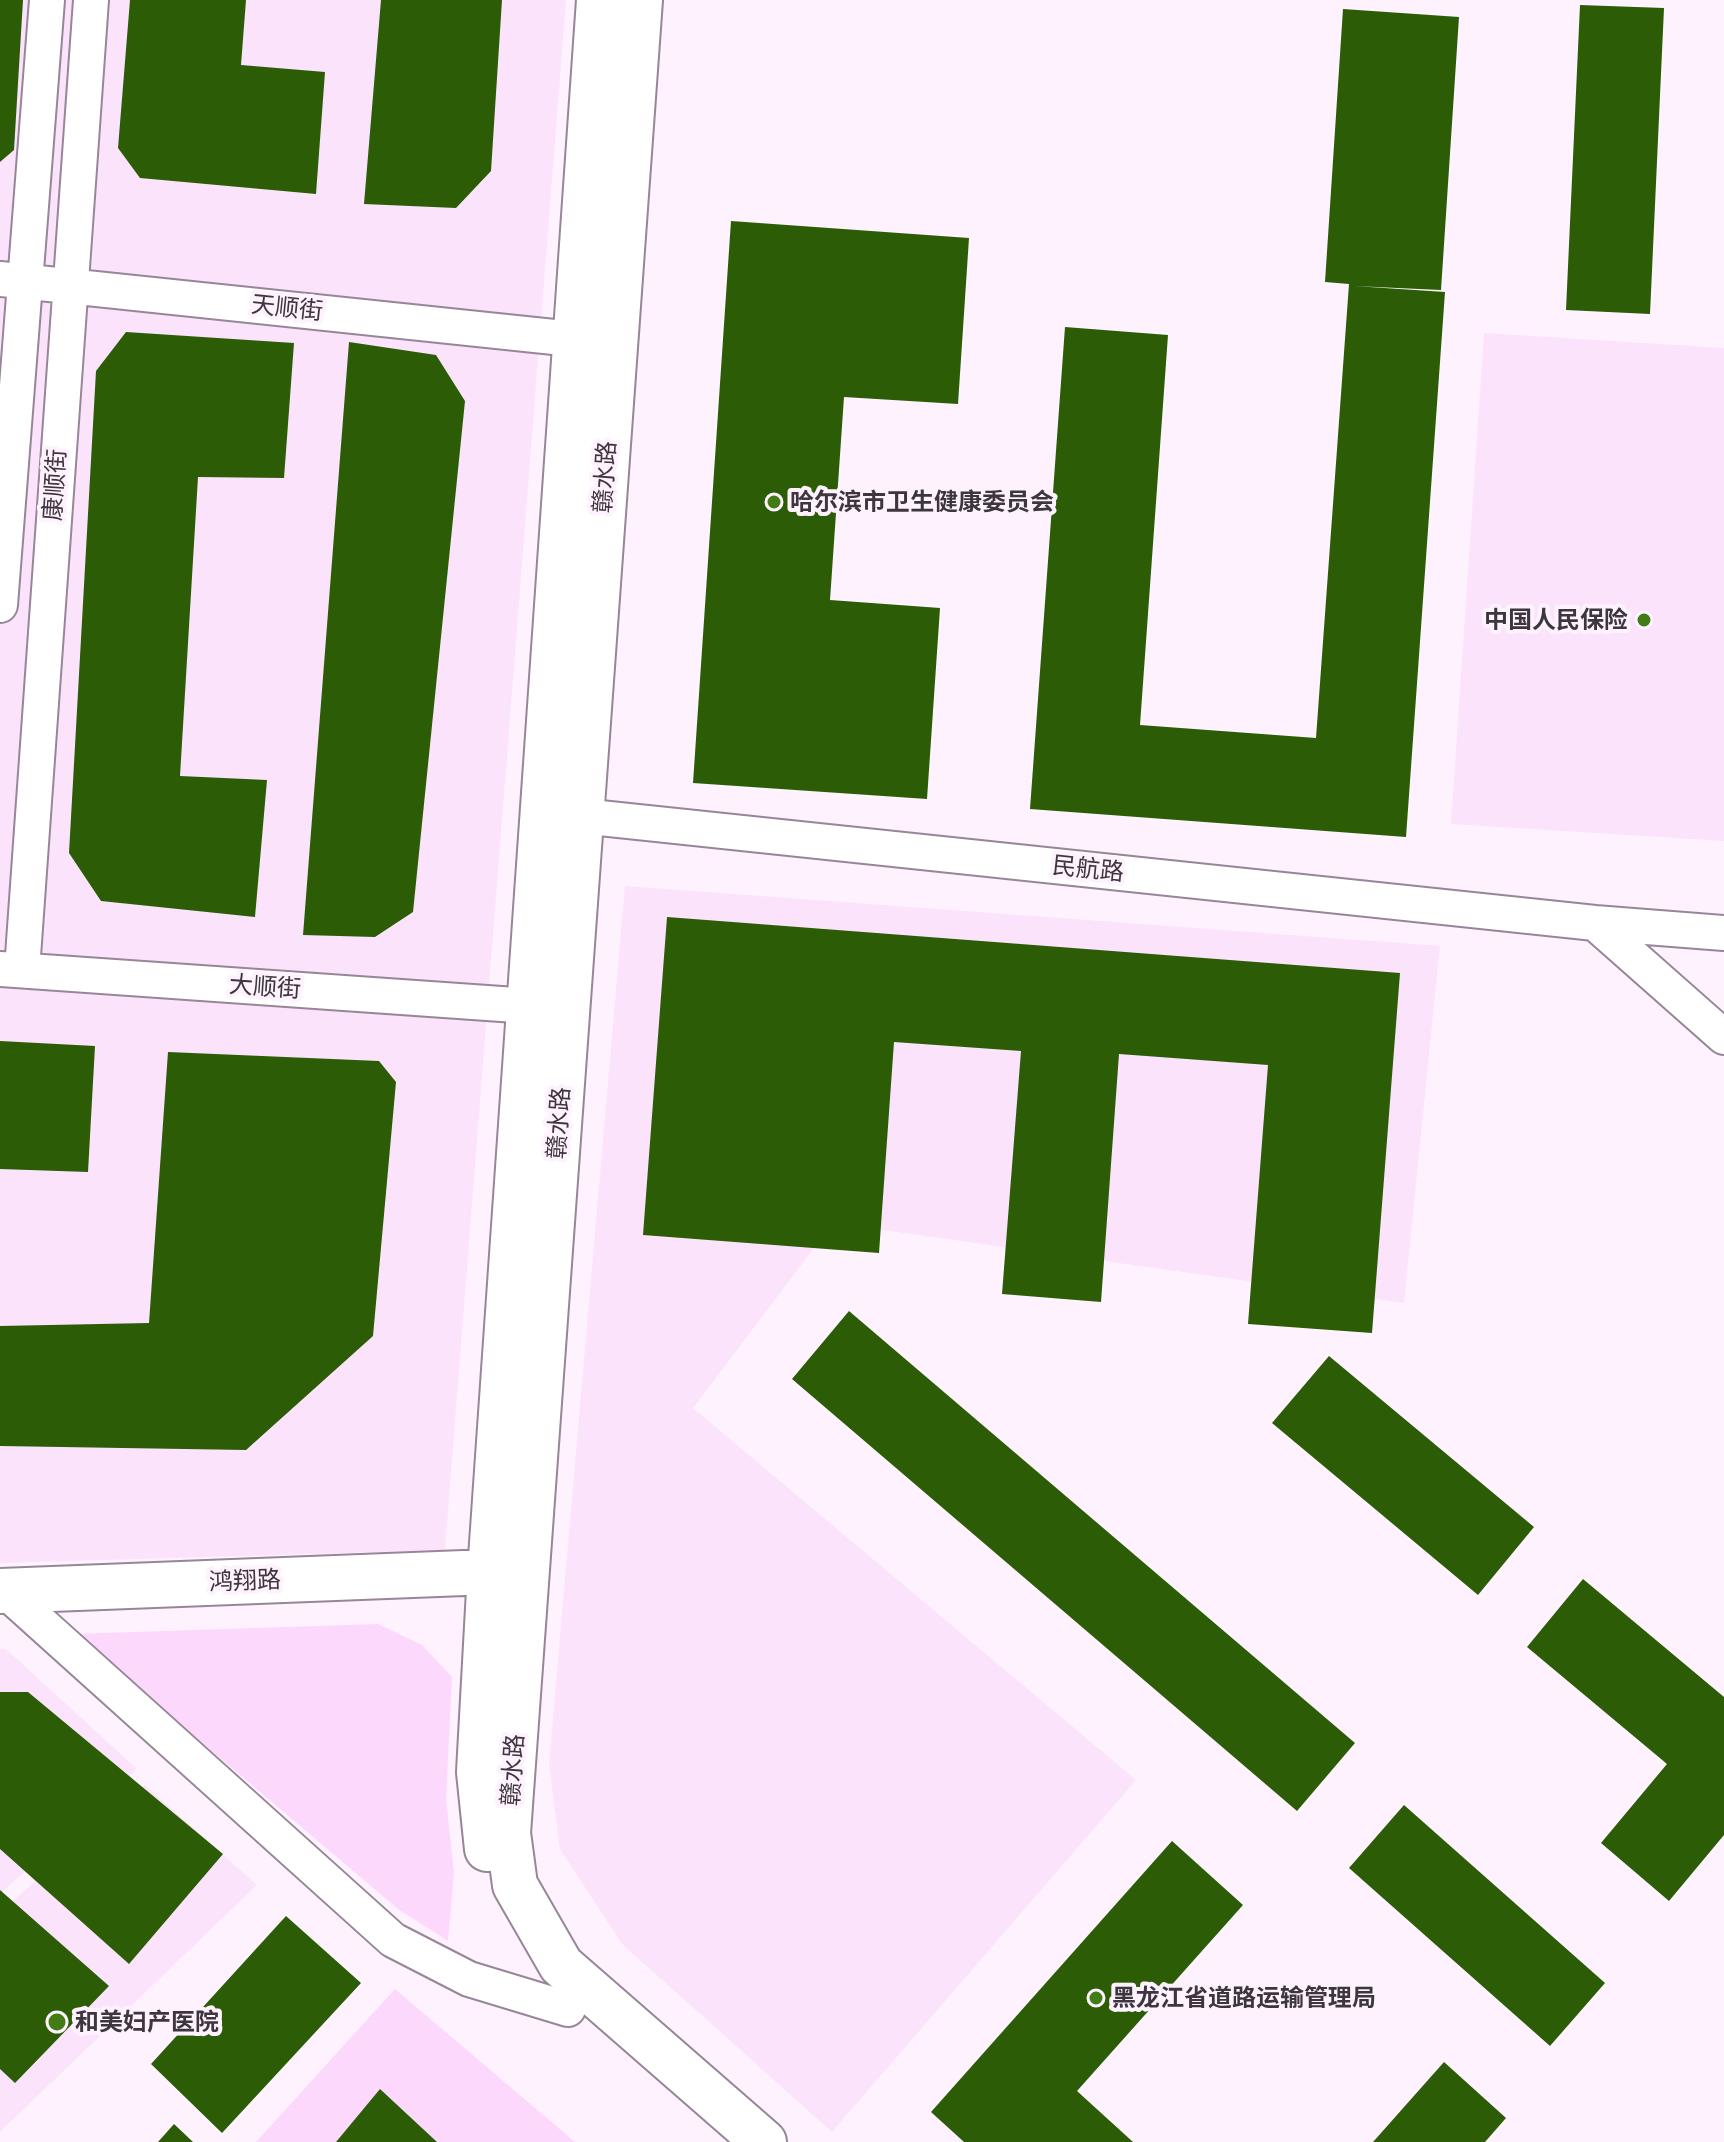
<!DOCTYPE html>
<html>
<head>
<meta charset="utf-8">
<style>
	body { margin:0 }
	canvas { display:block; background:#fdf2fe }
</style>
</head>
<body>
<canvas width="1724" height="2142"></canvas>
<script>
const ctx = document.querySelector('canvas').getContext('2d');
ctx.lineJoin = 'round';
function paint(path, color) { ctx.fillStyle = color; ctx.fill(path, 'evenodd'); }
function trace(path, color, width, dash) { ctx.strokeStyle = color; ctx.lineWidth = width; ctx.lineCap = dash ? 'butt' : 'round'; ctx.setLineDash(dash || []); ctx.stroke(path); }
function drawText(font, color, halo, rows, align = 'center') {
  ctx.font = font + ' Lato,"Noto Sans SC",sans-serif'; ctx.lineWidth = 8; ctx.setLineDash([]); ctx.textBaseline = 'middle'; ctx.strokeStyle = halo; ctx.fillStyle = color; for (const [text, x, y, turn = 0] of rows) {
    ctx.save(); ctx.translate(x, y); ctx.rotate((+turn || 0) * Math.PI / 180); ctx.textAlign = isNaN(turn) ? turn : align; if (halo) ctx.strokeText(text, 0, 0); ctx.fillText(text, 0, 0); ctx.restore();
  }
}
paint(new Path2D(`
	M0,0h566l-121,1550 -445,13z
	M1484,333l240,15v493l-273,-17z
	M625,886l815,60 -36,357 -571,-80 -140,185 443,372 -304,352 -210,-188 -62,-95 -11,-85z
	M0,1649h6l131,120 -137,125z
	M145,1785l112,100 -257,247v-220z`), '#fbe3fc');
paint(new Path2D(`
	M378,1624l44,21 30,32 -6,122 8,74 -6,68 -50,-32 -324,-275z
	M395,1989l180,153h-319z`), '#fcd8fd');
paint(new Path2D(`
	M0,0h23l-9,150 -14,12z
	M130,0h116l-5,65 84,7 -9,122 -176,-16 -22,-30z
	M381,0h121l-11,171 -35,37 -92,-4z
	M1580,5l84,3 -14,306 -84,-4z
	M1343,9l116,8 -18,273 -87,-4 91,6 -39,545 -376,-28 35,-482 103,8 -28,390 176,13 33,-454 -24,-2z
	M731,221l238,17 -11,166 -114,-7 -14,203 110,8 -13,191 -234,-16z
	M126,332l168,11 -10,135 -86,-1 -18,299 87,4 -12,137 -154,-16 -32,-48 27,-482z
	M349,342l87,13 29,46 -52,511 -38,25 -72,-2z
	M667,917l733,56 -28,360 -124,-9 20,-259 -149,-11 -18,248 -99,-8 19,-243 -127,-9 -15,211 -236,-18z
	M0,1041l95,5 -7,126 -88,-3z
	M168,1052l211,9 17,21 -23,254 -127,114 -246,-4v-120l149,-3z
	M849,1311l506,432 -58,68 -505,-432z
	M1329,1356l205,171 -56,68 -206,-172z
	M1583,1579l141,118v138l-55,66 -68,-58 66,-79 -140,-117z
	M0,1692h28l195,162 -94,110 -129,-115z
	M1404,1805l201,178 -55,63 -201,-178z
	M1172,1841l71,64 -166,186 56,51h-169l-33,-30z
	M0,1890l109,96 -94,97 -15,-14z
	M286,1916l75,67 -139,150 -71,-69z
	M1444,2062l62,56 -21,24h-112z
	M380,2089l57,53h-101z
	M174,2124l19,18h-35z`), '#2c5c05');
const street = new Path2D(`
	M0,279l573,60
	M0,605l47,-605
	M581,816l1014,107 129,10
	M1595,923l129,114
	M0,969l530,37
	M22,970l69,-970
	M4,1590l389,350 76,39 99,30`);
const secondary = new Path2D(`
	M640,0l-132,1833 7,52 46,80 203,177
	M0,1591l490,-19
	M487,1849l-8,-77 11,-200 109,-1572`);
trace(street, '#978697', 38);
trace(secondary, '#978697', 48);
trace(street, '#fff', 34);
trace(secondary, '#fff', 44);
for (const [x, y, r, color] of [
	[774,502,8,"#417c17"],
	[1644,620,8,"#417c17"],
	[1096,1998,8,"#417c17"],
	[57,2022,10,"#417c17"]
]) { const dot = new Path2D(); dot.arc(x, y, r, 0, 2 * Math.PI); ctx.fillStyle = color; ctx.fill(dot); trace(dot, '#fdf2fe', 3); }
drawText('24px', '#3d363e', '#fdf2fe', [
	["天顺街",287,308,6],
	["赣水路",605,477,-86],
	["康顺街",55,485,-86],
	["民航路",1088,869,6],
	["大顺街",265,987,4],
	["赣水路",559,1123,-86],
	["鸿翔路",245,1581,-2],
	["赣水路",513,1770,-86]
]);
drawText('bold 24px', '#3d363e', '#fdf2fe', [
	["哈尔滨市卫生健康委员会",790,502],
	["中国人民保险",1628,620,"right"],
	["黑龙江省道路运输管理局",1112,1998],
	["和美妇产医院",75,2022]
], 'left');
</script>
</body>
</html>
